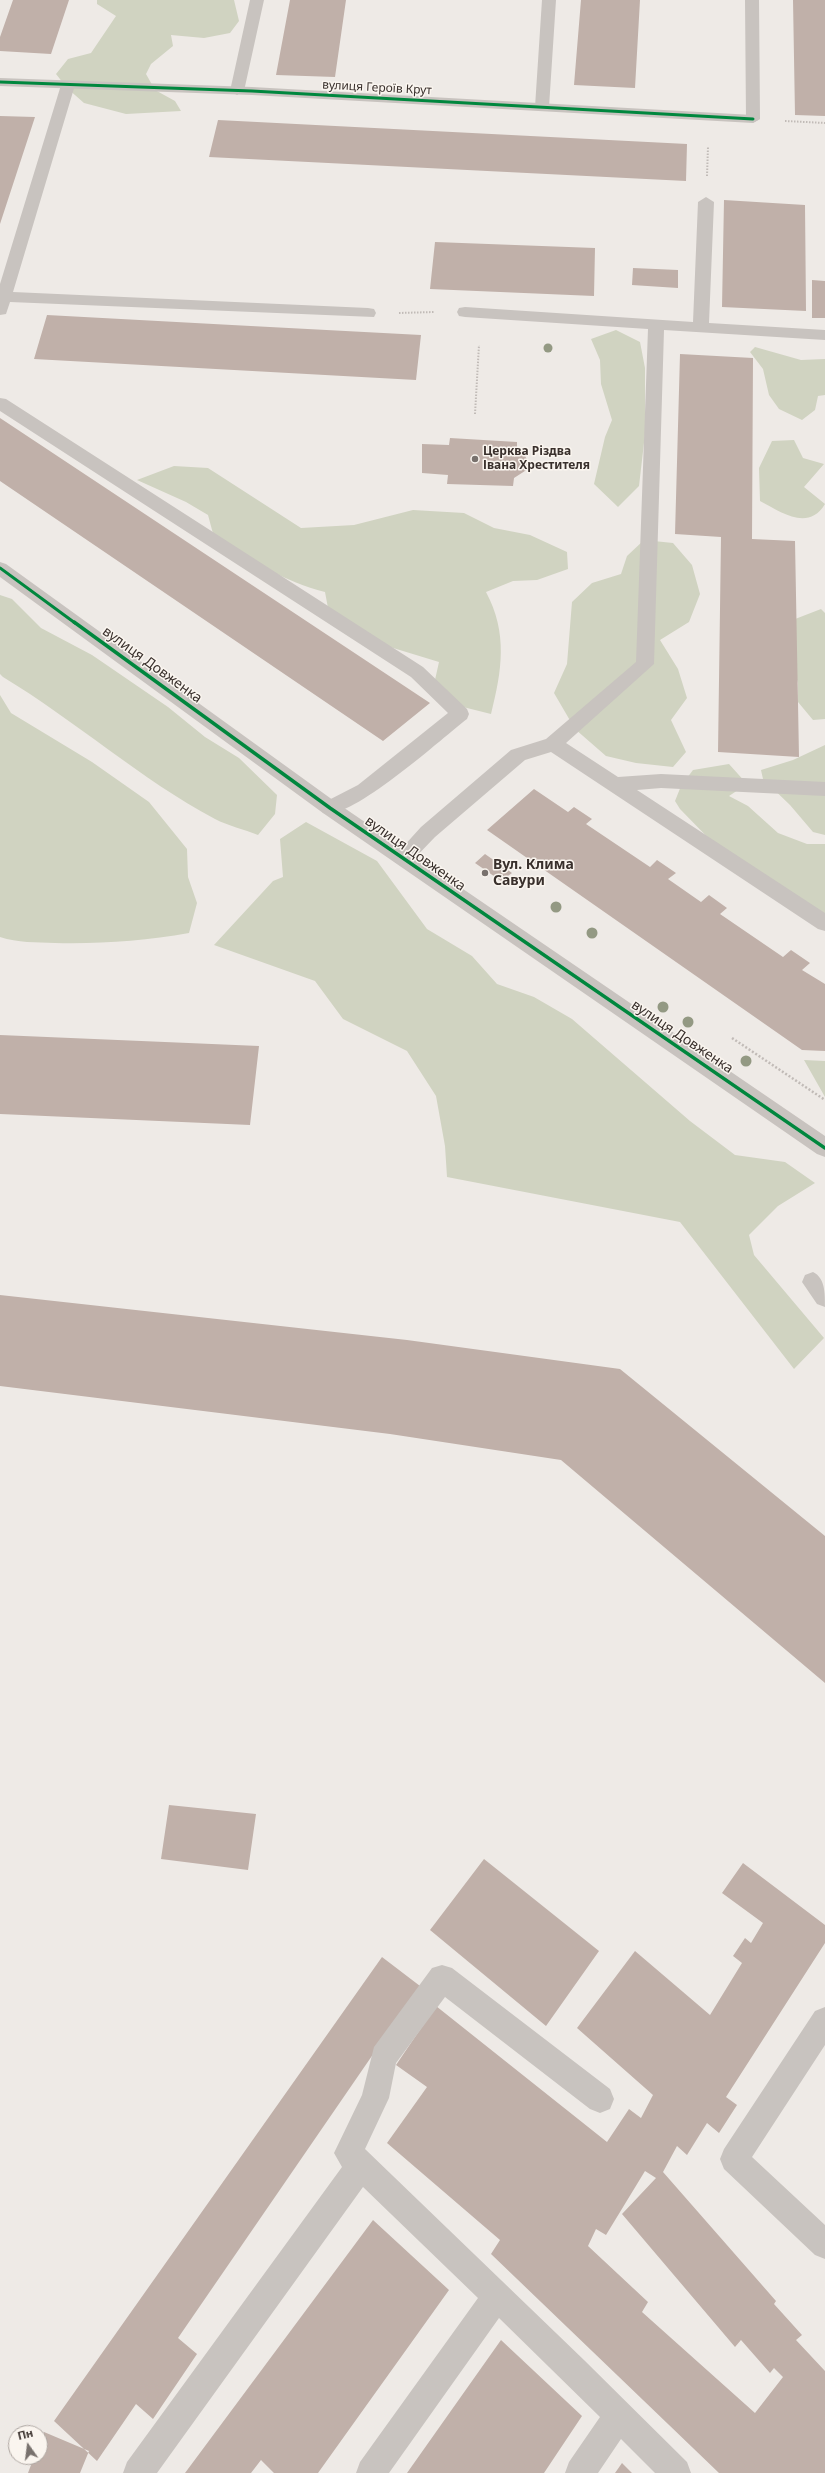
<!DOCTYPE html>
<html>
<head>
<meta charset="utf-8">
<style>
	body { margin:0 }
	#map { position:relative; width:825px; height:2473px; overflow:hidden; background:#eeeae6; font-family:"Noto Sans",sans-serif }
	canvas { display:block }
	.north { position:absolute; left:8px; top:2425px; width:40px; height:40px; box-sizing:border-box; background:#faf5ef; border:1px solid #ada6a1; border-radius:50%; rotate:346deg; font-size:11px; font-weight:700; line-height:16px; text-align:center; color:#39302c }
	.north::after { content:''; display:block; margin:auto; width:14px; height:18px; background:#78716d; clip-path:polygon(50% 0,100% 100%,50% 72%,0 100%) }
</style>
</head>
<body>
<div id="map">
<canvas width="825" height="2473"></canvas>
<div class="north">Пн</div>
</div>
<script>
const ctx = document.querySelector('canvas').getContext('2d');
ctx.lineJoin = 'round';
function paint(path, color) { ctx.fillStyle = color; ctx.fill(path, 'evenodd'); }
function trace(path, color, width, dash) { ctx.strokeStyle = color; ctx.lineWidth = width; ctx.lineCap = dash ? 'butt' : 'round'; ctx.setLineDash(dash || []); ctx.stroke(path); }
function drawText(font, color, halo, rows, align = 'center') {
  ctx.font = font + ' "Noto Sans",sans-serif'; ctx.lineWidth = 3; ctx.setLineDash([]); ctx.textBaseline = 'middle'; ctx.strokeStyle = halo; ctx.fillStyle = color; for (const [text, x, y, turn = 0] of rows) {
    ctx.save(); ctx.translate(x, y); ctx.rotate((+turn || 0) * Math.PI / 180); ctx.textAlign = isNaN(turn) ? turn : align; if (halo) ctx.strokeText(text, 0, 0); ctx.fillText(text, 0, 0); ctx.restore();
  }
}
paint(new Path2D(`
	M97,0h137l5,21 -9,12 -26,5 -33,-3 2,11 -22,18 -5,10 9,16 20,11 6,10 -55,3 -42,-11 -17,-15 -11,-14 12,-15 23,-6 25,-37 -19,-12z
	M616,330l24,12 5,26v66l-6,52 -21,21 -24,-23 11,-47 7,-17 -11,-36 -1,-24 -9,-21z
	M755,347l46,13 24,-1v36l-7,1 -3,14 -13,10 -23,-11 -10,-14 -6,-26 -13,-17z
	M794,440l9,18 21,6 -20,23 21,17c-17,28 -44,8 -65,-3l-1,-33 13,-27z
	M174,466l34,2 93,60 53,-3 59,-15 51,3 30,15 36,7 37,17 1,17 -31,11 -24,1 -27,11c22,41 16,79 5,122l-32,-8 -24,-26 4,-18 -72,-22 -36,-16 -6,-32c-40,-10 -74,-32 -110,-51l-7,-26 -22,-13 -49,-22z
	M644,540l29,3 19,22 8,29 -11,28 -29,18 18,29 9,29 -16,22 15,32 -13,15 -37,-4 -30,-7 -31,-27 -21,-36 13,-29 5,-62 20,-19 29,-9 6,-18z
	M0,595l12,4 29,29 51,27 76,52 37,30 34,21 38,37 -2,19 -17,21c-14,-6 -30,-9 -43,-16 -75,-40 -139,-98 -212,-142l-3,-3z
	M821,609l4,4v106l-12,1 -15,-18v-19l-12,-41 4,-21z
	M0,695l11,18 81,49 57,40 38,47 1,28 9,26 -8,30c-44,8 -89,11 -134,10 -19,-1 -37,0 -55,-6z
	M825,745v90l-12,-3 -23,-27 -27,-26 -2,-9 32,-10z
	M729,764l18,20 -18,12 19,10 30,27 29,11h18v71l-106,-66 -39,-40 -5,-8 6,-15 12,-16z
	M306,822l71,39 50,68 45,27 25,28 37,13 38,22 118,102 45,34 50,7 30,21 -37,23 -29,29 5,20 70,83 -30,31 -114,-147 -233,-45 -2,-31 -9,-50 -29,-45 -64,-32 -28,-38 -101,-36 59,-64 10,-4 -3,-38z
	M804,1060l21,1v36z`), '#d0d3c1');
paint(new Path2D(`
	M13,0h56l-18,54 -51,-3v-14z
	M290,0h56l-11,77 -59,-2z
	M581,0h59l-5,88 -61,-3z
	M793,0h32v116l-30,-1z
	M0,116l35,1 -35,107z
	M218,120l469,24 -1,37 -477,-24z
	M724,200l81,5 1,106 -84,-4z
	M435,242l160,6 -1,48 -164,-7z
	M633,268l45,2v18l-46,-3z
	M812,280l13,1v37h-13z
	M47,315l185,10 189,10 -5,45 -382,-21z
	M680,354l73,4 -1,181 43,2 4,216 -81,-5 3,-215 -46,-3z
	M0,418l430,285 -47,38 -383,-260z
	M450,438l67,4v9l8,5 4,7 -1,6 -14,9 -1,8 -66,-2 1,-9 -26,-2v-29l27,1z
	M534,789l34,23 6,-5 18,12 -6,5 64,43 7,-7 19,13 -8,6 33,23 8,-7 18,13 -7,6 63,43 8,-7 19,13 -8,7 23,14v67l-23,-1 -315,-220z
	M485,854l27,19 -11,8 -26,-18z
	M0,1035l259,11 -9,79 -250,-11z
	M0,1295l407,45 213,29 205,167v147l-264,-223 -171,-26 -390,-48z
	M169,1805l87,9 -8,56 -87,-11z
	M484,1859l115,92 -53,75 -116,-96z
	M743,1863l82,62v18l-99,154 11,8 -18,28 -12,-10 -20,32 -10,-9 -14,26 113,129 -2,3 28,31 -6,5 29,31v102h-106l-228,-219 9,-14 -113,-97 40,-56 -31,-22 40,-59 171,136 22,-33 12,9 12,-23 -76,-67 58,-77 75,64 32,-52 -9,-7 12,-18 6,5 12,-20 -41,-30zM645,2171l11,7 -34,36 113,133 6,-7 29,33 4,-5 9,9 -28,36 -113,-101 6,-10 -60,-56 8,-17 10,6z
	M382,1957l38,29 -242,352 19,16 -44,65 -17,-15 -39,57 -43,-40z
	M373,2220l76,70 -131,183h-44l-13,-13 -10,13h-66z
	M501,2340l81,76 -38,57h-137z
	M44,2432l45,19 -9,22h-52l6,-16h6v-15z
	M622,2463l10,10h-17z`), '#c0b0a9');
trace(new Path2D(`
	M785,121l40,2
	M707,176l1,-29
	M399,313l35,-1
	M475,414l4,-69`), '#c1bbb7', 2, [1.5, 1.5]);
trace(new Path2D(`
	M732,1038l93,62`), '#c1bbb7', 2.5, [2, 2]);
paint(new Path2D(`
	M250,0h14l-20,91 -7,4 -7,-4z
	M542,0h14l-7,107 -7,4 -7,-4z
	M745,0h14l1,119 -7,4 -7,-4z
	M68,81l7,4 -62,207 355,16 6,1 2,4 -2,4 -364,-15 -4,12 -6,1v-31l61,-199z
	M706,197l8,5 -5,121 116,7v10l-161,-10 -10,334 -88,79 52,34 43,-3 164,8v14l-164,-8 -24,2 188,123v18l-7,-2 -267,-177 -26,8 -90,77 -25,26 -7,2 -7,-2 -3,-5 28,-31 90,-77 35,-11 90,-77 12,-333 -183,-12 -6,-1 -2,-4 2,-4 6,-1 228,15 5,-120z
	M0,398l6,1 417,268 44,42 2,5 -2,5c-25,19 -117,103 -144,94l-3,-5 3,-5 35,-18 90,-72 -37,-36 -411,-266z
	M813,1272c12,6 12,20 12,35l-8,-3 -15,-22 3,-7z
	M442,1965l10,3 158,121 4,10 -4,10 -10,4 -10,-4 -145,-112 -49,66 -7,35 -24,51 219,211 103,102 4,11h-36l-34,-34 -23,34h-33l4,-11 31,-45 -101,-99 -110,155h-33l4,-11 118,-164 -115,-111 -206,286h-34l4,-11 215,-295 -8,-14 28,-58 12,-48 58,-79z
	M825,2007v38l-73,112 73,68v34l-10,-4 -91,-86 -4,-10 4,-10 91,-138z`), '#c8c3bf');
paint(new Path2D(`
	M0,78l252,9 501,28 7,4 -7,4 -501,-28 -252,-9z
	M0,562l6,2 331,239 488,333v21l-8,-3 -494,-341 -323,-236z`), '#c8c3bf');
trace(new Path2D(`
	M0,82l252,9 501,28
	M0,568l75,55`), '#00873e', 3);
trace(new Path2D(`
	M74,622l256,186 495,340`), '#00873e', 3.5);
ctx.fillStyle = '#939983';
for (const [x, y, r] of [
	[548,348,4.5],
	[556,907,5.5],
	[592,933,5.5],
	[663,1007,5.5],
	[688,1022,5.5],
	[746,1061,5.5]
]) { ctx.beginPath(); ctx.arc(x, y, r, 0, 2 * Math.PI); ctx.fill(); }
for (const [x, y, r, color] of [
	[475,459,4,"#78716d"],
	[485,873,4,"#78716d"]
]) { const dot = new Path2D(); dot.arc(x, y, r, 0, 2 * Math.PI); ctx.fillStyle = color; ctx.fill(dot); trace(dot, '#faf5ef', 1.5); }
drawText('12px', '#39302c', '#faf5ef', [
	["вулиця Героїв Крут",377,88,3]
]);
drawText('bold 12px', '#39302c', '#faf5ef', [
	["Церква Різдва",483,452],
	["Івана Хрестителя",483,466]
], 'left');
drawText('14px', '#39302c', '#faf5ef', [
	["вулиця Довженка",152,665,36],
	["вулиця Довженка",415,854,35],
	["вулиця Довженка",682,1037,34]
]);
drawText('bold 14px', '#39302c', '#faf5ef', [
	["Вул. Клима",493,865],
	["Савури",493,881]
], 'left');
</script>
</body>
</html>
